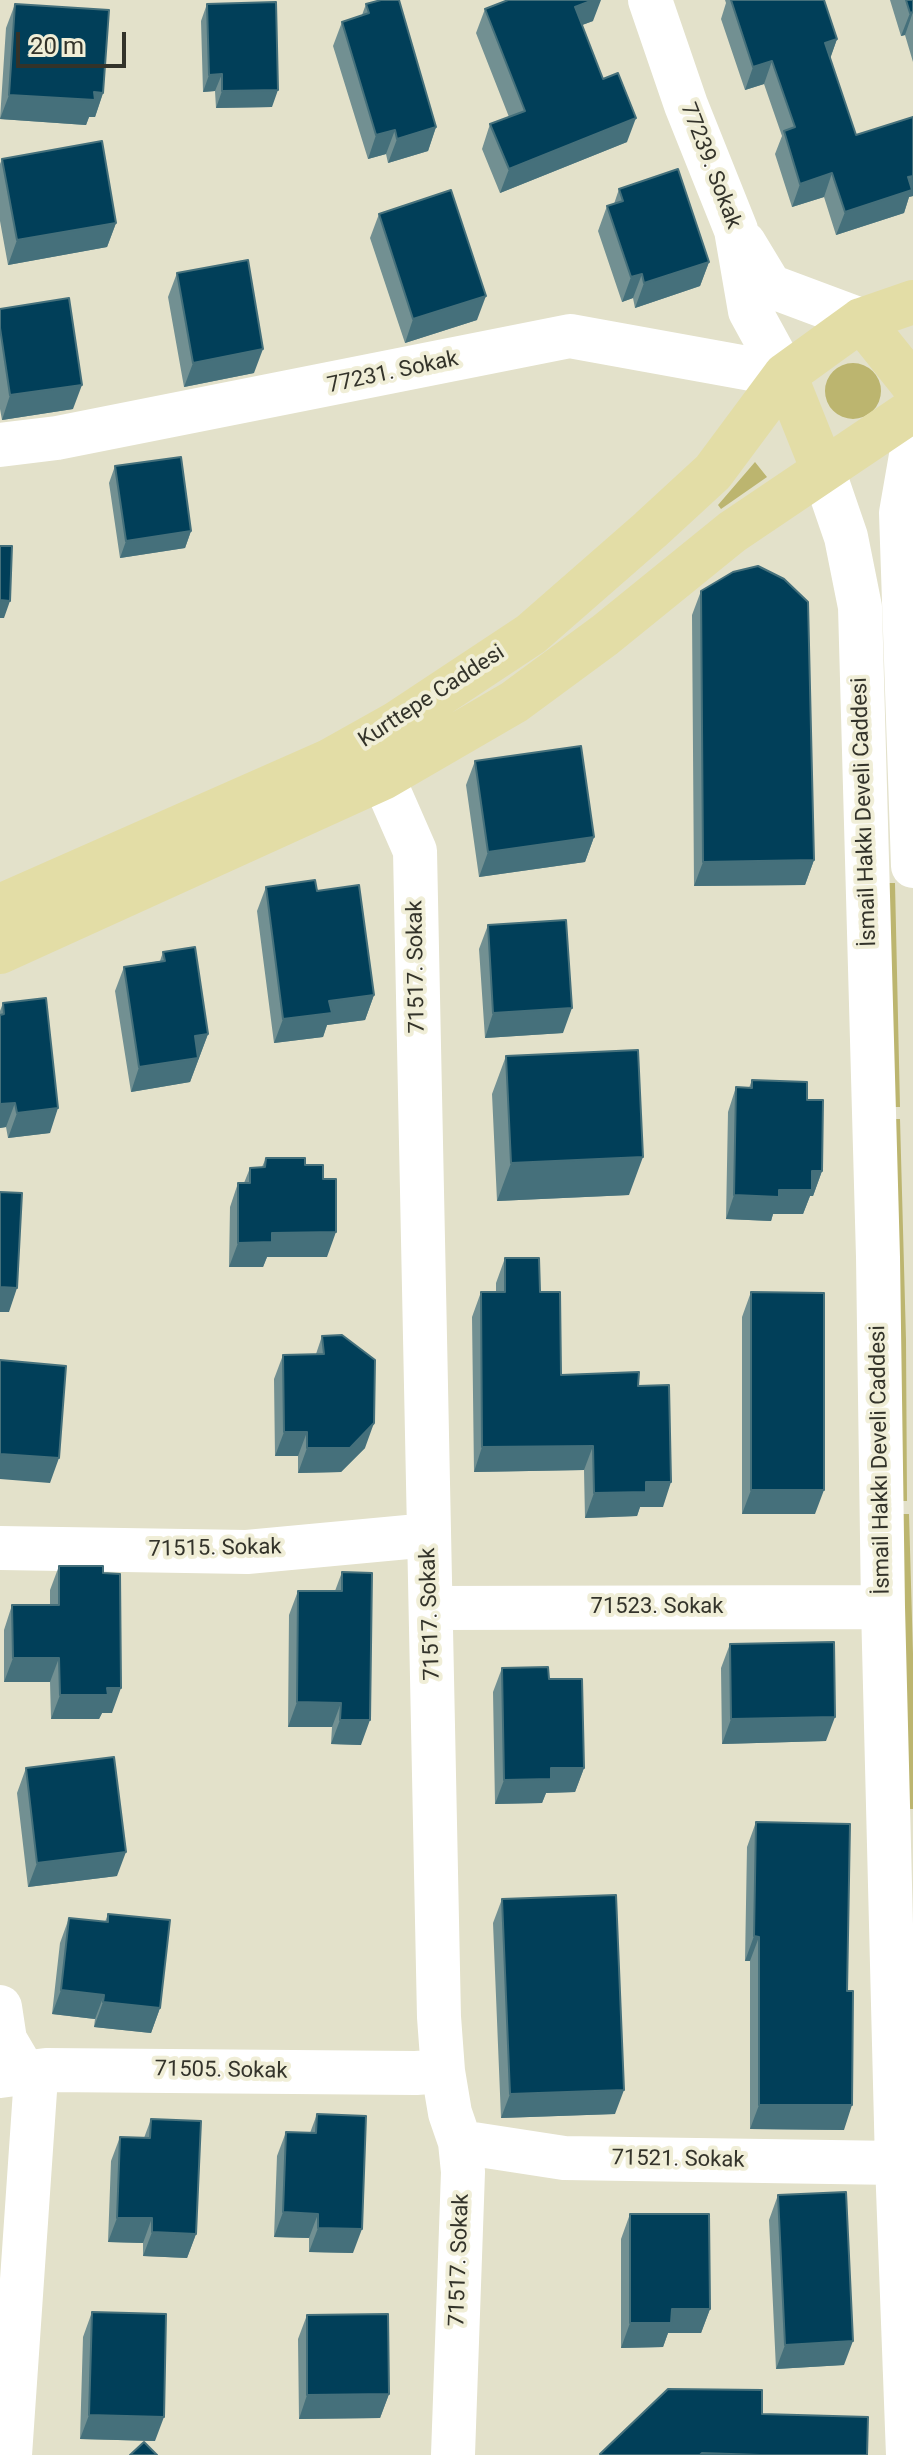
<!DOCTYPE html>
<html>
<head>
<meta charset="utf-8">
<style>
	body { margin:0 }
	#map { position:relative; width:913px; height:2455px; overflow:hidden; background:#e3e1ca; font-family:Roboto,sans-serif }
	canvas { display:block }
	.scale { position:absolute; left:16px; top:32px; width:110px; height:36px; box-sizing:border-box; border:4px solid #33332a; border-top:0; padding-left:10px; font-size:24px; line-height:28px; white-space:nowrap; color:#33332a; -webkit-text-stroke:6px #f0eed7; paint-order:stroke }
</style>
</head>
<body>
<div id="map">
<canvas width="913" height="2455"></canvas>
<div class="scale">20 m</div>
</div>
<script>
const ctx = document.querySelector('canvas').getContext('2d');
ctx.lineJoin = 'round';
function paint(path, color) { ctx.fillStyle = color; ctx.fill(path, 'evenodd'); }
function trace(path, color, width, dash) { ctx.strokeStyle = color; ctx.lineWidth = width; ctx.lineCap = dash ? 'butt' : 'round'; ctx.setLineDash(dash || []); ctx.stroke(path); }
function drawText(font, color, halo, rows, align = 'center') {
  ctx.font = font + ' Roboto,sans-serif'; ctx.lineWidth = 8; ctx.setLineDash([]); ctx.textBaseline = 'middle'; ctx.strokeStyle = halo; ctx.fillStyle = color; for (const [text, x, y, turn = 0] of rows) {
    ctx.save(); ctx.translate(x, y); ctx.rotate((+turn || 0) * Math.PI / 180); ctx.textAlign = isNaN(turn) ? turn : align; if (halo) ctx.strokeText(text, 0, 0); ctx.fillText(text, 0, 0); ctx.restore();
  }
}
paint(new Path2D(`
	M825 391a28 28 0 1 1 56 0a28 28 0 1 1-56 0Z
	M755,462l12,15 -46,32 -3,-4z
	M886,883h9l5,224h-11z
	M890,1119h10l6,221 1,161h-10z
	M898,1514h11l4,140v155h-4z`), '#bcb56f');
trace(new Path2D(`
	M650,0l36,105 50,125 14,81 35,64
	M744,243l26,43 91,34
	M913,444l-12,69 12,353
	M0,445l57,-7 513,-102 215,39
	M823,470l23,67 14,70 18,650 5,350 14,556 11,292
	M383,778l32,73 24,1166 4,54 7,42 10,29 3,30 -10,283
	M0,1548l247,4 182,-17
	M431,1608l452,-1
	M0,2007l5,33 30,51 -25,364
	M0,2076l46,-6 370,3 27,-2
	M460,2142l104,16 333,5`), '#fff', 44);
trace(new Path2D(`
	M861,320l52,65
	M785,375l38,95
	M0,906l329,-145 66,-37 136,-90 119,-104 63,-58 72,-97 76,-55 52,-18
	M0,952l383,-174 131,-76 91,-67 127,-103 181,-122`), '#e3dda6', 44);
paint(new Path2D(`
	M725,0h99l13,39 -7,19 26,77 57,-18v79l-4,1 -5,16 -68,22 -12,-38 -32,10 -17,-53 7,-18 -18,-52 -19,6 -24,-71 5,-16z
	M890,0h23v62l-8,-27 -4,1z
	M15,4l88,89 -8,24h-6l-3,8 -86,-6 6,-91z
	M207,4l65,103 -56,1 -1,-17 -12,1 -2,-71z
	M366,4l70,123 -8,24 -40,12 -2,-9 -18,5 -35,-113 9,-24 20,-7z
	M485,9l108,12 -11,4 45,117 -127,51 -18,-44 8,-25 19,-7 -33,-84z
	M2,159l114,64 -9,24 -99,18 -8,-44v-57z
	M619,189l90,73 -9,24 -65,22 -2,-10 -11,4 -24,-71 9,-25 7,-2z
	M379,214l98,106 -72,23 -35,-105z
	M177,273l77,100 -70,14 -16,-90z
	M0,309l73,100 -71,11 -2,-11z
	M115,466l76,65 -6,17 -65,10 -11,-75z
	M701,591l113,269 -9,25 -111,1 -2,-271z
	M475,761l119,76 -9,25 -106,15 -13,-92z
	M266,887l51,4 57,104 -9,25 -38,5 -4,12 -49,6 -17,-132z
	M488,925l75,108 -78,5 -6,-89z
	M163,952l45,82 -18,48 -59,10 -16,-101 9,-24 36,-6z
	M3,1003l47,130 -42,5 -2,-11 -6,1v-117z
	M506,1056l123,139 -132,6 -5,-107z
	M752,1080l55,20 15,71 -9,25h-3l-7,18h-30l-2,7 -45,-2 2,-107 8,-25 13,1z
	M266,1158l39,7 22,92h-60l-4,10h-34l1,-60 8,-24h6l6,-15 12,-1z
	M505,1258l35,34 21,83 77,11 25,121h-23l-3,9 -52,2 -1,-48 -110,2 -2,-155 9,-25h15v-9z
	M751,1292l64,222h-73v-197z
	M322,1336l43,112 -24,24 -43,1v-17h-23l-1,-77 9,-24 33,-1z
	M59,1566l44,7 9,140h-10l-3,6h-48l-1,-37h-46v-52l8,-25h38v-15z
	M342,1572l19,173 -30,-1 1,-17h-44l1,-112 9,-24h37z
	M730,1644l96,97 -104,3 -1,-76z
	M502,1668l47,11 35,89 -9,24 -29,1 -4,10 -47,1 -2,-112z
	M26,1768l91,108 -89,11 -11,-94z
	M756,1822l88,308 -94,-1v-168h-5l2,-114z
	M502,1899l113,215 -114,4 -8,-195z
	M108,1914l52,94 -9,25 -57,-6 1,-8 -43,-5 8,-71 9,-25 36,4z
	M317,2114l36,139 -44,-1v-14l-35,-1 3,-81 9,-24 24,1z
	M151,2119l45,115 -9,24 -44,-2v-13l-35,-1 3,-81 9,-24 24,1z
	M778,2195l66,170 -68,4 -7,-149z
	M630,2214l80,95 -9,24h-33l-5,14 -42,1v-109z
	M92,2312l63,129 -75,-2 3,-102z
	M307,2315l82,79 -9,24 -81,1 -1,-80z`), '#729092');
paint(new Path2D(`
	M593,0h8l-8,21 -27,10 9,-24z
	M913,12l-8,23 -4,1 9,-23z
	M837,39l-8,23 -4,-19z
	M772,61l-8,23 -19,6 8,-23z
	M222,74l-7,17 -12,1 6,-17z
	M278,90l-6,17 -56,1 6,-17z
	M94,92l9,1 -8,24h-6l-3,8 -86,-6 9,-24z
	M636,118l-9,24 -127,51 9,-24z
	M436,127l-8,24 -40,12 9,-24z
	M395,130l-9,24 -18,5 8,-24z
	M832,173l-8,24 -32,10 8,-23z
	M913,176v20l-4,1 -5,16 -68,22 9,-23z
	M116,223l-9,24 -99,18 9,-25z
	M709,262l-9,24 -65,22 9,-25z
	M642,274l-9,24 -11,4 9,-25z
	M486,296l-9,24 -72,23 8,-24z
	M263,349l-9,24 -70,14 9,-24z
	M82,385l-9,24 -71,11 8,-25z
	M191,531l-6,17 -65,10 6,-17z
	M0,600l10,1 -6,17h-4z
	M594,837l-9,25 -106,15 9,-25z
	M814,860l-9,25 -111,1 9,-24z
	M374,995l-9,25 -38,5 -4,12 -49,6 9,-24 46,-18z
	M572,1008l-9,25 -78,5 8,-25z
	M208,1034l-18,48 -59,10 8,-25 56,-31z
	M15,1103l-9,24 -6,1v-24z
	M58,1108l-8,25 -42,5 9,-25z
	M643,1157l-14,38 -132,6 14,-38z
	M812,1171h10l-9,25h-3l-7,18h-30l-2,7 -45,-2 8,-24 45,-5z
	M336,1232l-9,25h-60l-4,10h-34l9,-24 34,-10z
	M0,1287l17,1 -8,24h-9z
	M374,1423l-9,25 -24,24 -43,1 9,-25z
	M284,1432h23l-9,24h-23z
	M593,1446l-9,24 -110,2 8,-25z
	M0,1454l59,4 -9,25 -50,-4z
	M646,1482h25l-8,25h-23l-3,9 -52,2 9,-25z
	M751,1490h73l-9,24h-73z
	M13,1658h46l-9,24h-46z
	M107,1688h14l-9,25h-10l-3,6h-48l9,-24z
	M297,1702l44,1 -9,24h-44z
	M835,1717l-9,24 -104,3 9,-25z
	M340,1720h30l-9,25 -30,-1z
	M551,1768h33l-9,24 -29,1 -4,10 -47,1 9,-24z
	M126,1852l-9,24 -89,11 9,-24z
	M754,1936l5,1 -9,24h-5z
	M61,1990l43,5 -9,24 -43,-5z
	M103,2002l57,6 -9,25 -57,-6z
	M624,2090l-9,24 -114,4 9,-24z
	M759,2105h93l-8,25 -94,-1z
	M283,2212l35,2 -9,24 -35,-1z
	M117,2218h35l-9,25 -35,-1z
	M318,2228l44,1 -9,24 -44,-1z
	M152,2232l44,2 -9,24 -44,-2z
	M672,2309h38l-9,24h-33l-5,14 -42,1 9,-25z
	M853,2341l-9,24 -68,4 9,-24z
	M389,2394l-9,24 -81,1 8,-24z
	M89,2415l75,2 -9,24 -75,-2z
	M702,2453l58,2h-60z`), '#45707b');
const building = new Path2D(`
	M381,0h18l37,127 -39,12 -2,-9 -19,5 -34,-113 27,-9 -3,-9z
	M508,0h85l-18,7 28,72 15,-6 18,45 -127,51 -19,-45 35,-13 -40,-102z
	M731,0h93l13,39 -12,4 31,92 57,-18v59l-5,1 4,13 -67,22 -13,-39 -32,11 -16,-53 11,-4 -23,-66 -19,6z
	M906,0h7v12l-3,1z
	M276,2l2,88 -56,1v-17l-13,1 -2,-71z
	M15,4l94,6 -6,83 -9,-1 1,8 -86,-5z
	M102,141l14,82 -99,17 -15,-81z
	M678,169l31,93 -65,21 -2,-9 -11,3 -24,-71 16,-5 -4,-12z
	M451,190l35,106 -73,23 -34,-105z
	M248,260l15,89 -70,14 -16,-90z
	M69,298l13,87 -72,10 -10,-67v-19z
	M181,457l10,74 -65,10 -11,-75z
	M0,546h12l-2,55 -10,-1z
	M758,566l26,13 24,23 6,258 -111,2 -2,-271 32,-19z
	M581,746l13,91 -106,15 -13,-91z
	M315,880l2,11 42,-6 15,110 -45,6 3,12 -49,6 -17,-132z
	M566,920l6,88 -79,5 -5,-88z
	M195,947l13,87 -13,2 3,22 -59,9 -15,-100 41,-6 -2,-9z
	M46,998l12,110 -41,5 -2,-10 -15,1v-89l4,-1 -1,-11z
	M638,1050l5,107 -132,6 -5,-107z
	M752,1080l55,2v18h16l-1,71h-10v19h-33v7l-45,-2 2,-108 16,1z
	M266,1158h39v7h18v14h13v53l-64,1v9l-34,1v-60h12v-15l15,-1z
	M0,1192l22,1 -5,95 -17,-1z
	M505,1258h34l1,34h20l1,83 78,-3 -1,14 31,-1 2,97h-25v10l-52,1 -1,-47 -111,1 -1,-155h24z
	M751,1292l73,1v197h-73z
	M342,1335l33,25 -1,63 -24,25h-43v-16h-23l-1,-77 41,-1 -2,-18z
	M0,1360l66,6 -7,92 -59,-4z
	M59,1566h44v7l17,1 1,114h-14l1,7h-48l-1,-37h-46l-1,-53h47z
	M342,1572l30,1 -2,147h-30l1,-17 -44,-1 1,-111h44z
	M834,1642l1,75 -104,2 -1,-75z
	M548,1667l1,12h33l2,89h-33v11l-47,1 -2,-112z
	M114,1757l12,95 -89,11 -11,-95z
	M756,1822l94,2 -3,167h6l-1,114h-93v-168l-5,-1z
	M616,1895l8,195 -114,4 -8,-195z
	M108,1914l62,6 -10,88 -57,-6 1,-7 -43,-5 8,-72 39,4z
	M317,2114l49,2 -4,113 -44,-1v-14l-35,-2 3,-80 30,1z
	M151,2119l50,2 -5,113 -44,-2v-14h-35l3,-81 30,1z
	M846,2192l7,149 -68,4 -7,-150z
	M630,2214h79l1,95h-38l-1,14h-41z
	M92,2312l74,2 -2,103 -75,-2z
	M388,2314l1,80 -82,1v-80z
	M668,2389l94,1v24l106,3 -1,38h-107l-58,-2 -2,2h-99l-1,-1z
	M144,2442l13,13h-27z`);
paint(building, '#013f59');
trace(building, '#45707b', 2);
drawText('22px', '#33332a', '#f0eed7', [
	["77239. Sokak",710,166,69],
	["77231. Sokak",393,373,-12],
	["Kurttepe Caddesi",432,697,-33],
	["İsmail Hakkı Develi Caddesi",865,812,-92],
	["71517. Sokak",417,967,-91],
	["İsmail Hakkı Develi Caddesi",881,1460,-91],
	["71515. Sokak",215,1549,-1],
	["71523. Sokak",657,1607],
	["71517. Sokak",431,1614,-92],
	["71505. Sokak",221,2071,1],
	["71521. Sokak",678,2160,1],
	["71517. Sokak",460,2260,-88]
]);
</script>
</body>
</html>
